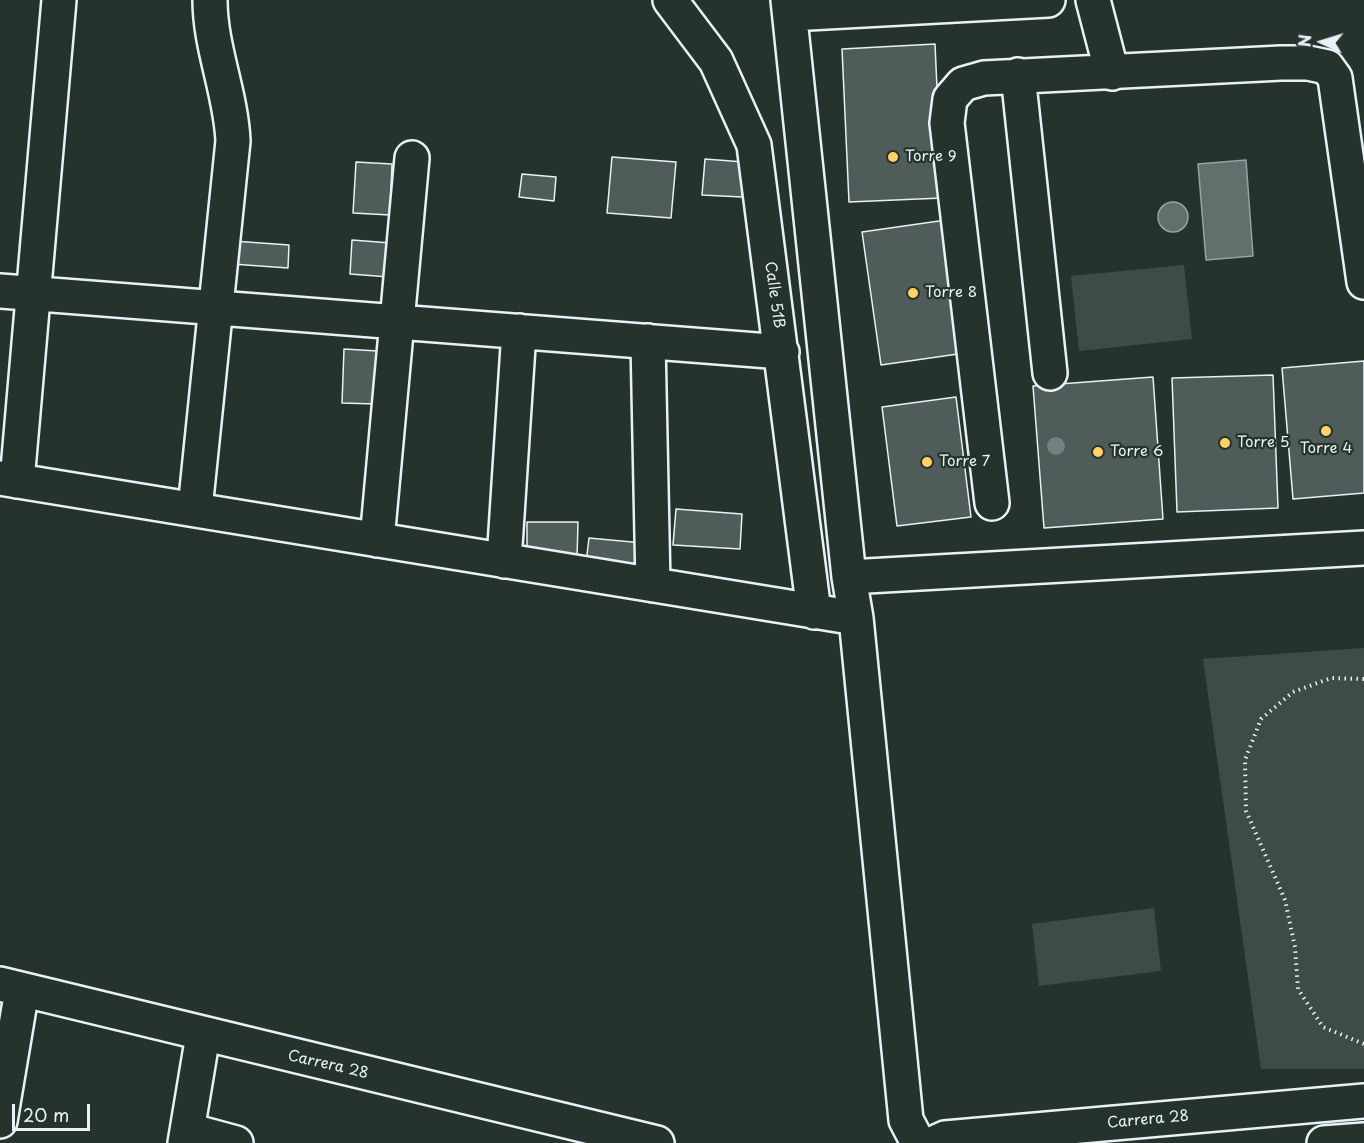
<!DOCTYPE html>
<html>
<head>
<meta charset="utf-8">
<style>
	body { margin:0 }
	#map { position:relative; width:1364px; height:1143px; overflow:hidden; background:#26332d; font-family:"Playpen Sans",sans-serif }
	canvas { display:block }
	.north { position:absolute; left:1292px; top:12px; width:60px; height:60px; -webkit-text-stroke:4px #26332d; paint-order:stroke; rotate:274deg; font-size:16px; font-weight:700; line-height:24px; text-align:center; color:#e8f1f8 }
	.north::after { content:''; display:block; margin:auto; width:21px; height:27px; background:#e8f1f8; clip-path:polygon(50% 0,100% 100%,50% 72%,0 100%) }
	.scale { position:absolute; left:12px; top:1104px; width:78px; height:27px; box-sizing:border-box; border:3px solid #e8f1f8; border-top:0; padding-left:8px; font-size:18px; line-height:21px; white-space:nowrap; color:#e8f1f8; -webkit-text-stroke:4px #26332d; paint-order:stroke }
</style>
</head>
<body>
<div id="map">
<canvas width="1364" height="1143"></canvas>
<div class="north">N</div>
<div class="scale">20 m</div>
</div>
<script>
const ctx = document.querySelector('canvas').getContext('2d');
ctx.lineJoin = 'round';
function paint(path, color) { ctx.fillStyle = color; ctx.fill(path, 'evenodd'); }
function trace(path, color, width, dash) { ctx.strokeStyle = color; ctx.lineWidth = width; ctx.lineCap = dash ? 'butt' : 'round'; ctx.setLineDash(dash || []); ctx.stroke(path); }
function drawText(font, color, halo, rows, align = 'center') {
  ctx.font = font + ' "Playpen Sans",sans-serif'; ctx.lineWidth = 4.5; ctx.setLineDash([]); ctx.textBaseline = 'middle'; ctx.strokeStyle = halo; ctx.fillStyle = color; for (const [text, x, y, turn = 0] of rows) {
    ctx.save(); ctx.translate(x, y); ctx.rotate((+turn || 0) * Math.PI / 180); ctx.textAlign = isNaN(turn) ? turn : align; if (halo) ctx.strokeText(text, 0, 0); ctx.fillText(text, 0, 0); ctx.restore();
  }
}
paint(new Path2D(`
	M1184,265l8,74 -113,12 -8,-75z
	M1364,648v421h-103l-58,-410z
	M1154,908l7,63 -122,15 -7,-62z`), '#3e4b47');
const water = new Path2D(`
	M1246,160l7,96 -47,4 -8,-96z
	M1158 217a15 15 0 1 1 30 0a15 15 0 1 1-30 0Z`);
paint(water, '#636f6d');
trace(water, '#98a3a5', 1.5);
const building = new Path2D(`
	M935,44l7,154 -93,4 -7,-153z
	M612,157l64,5 -5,56 -64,-5z
	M705,159l39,3 -2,35 -40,-2z
	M356,162l36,2 -2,51 -37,-2z
	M522,174l34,3 -2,24 -35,-4z
	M946,220l19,133 -84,12 -19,-133z
	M352,240l39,3 -2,34 -39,-3z
	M233,241l56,4 -1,23 -56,-4z
	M344,349l34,2 -2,53 -34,-1z
	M1364,361v132l-71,6 -11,-131z
	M1273,375l5,133 -101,4 -5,-134z
	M1153,377l10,142 -119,9 -11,-142z
	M956,397l15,120 -74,9 -15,-119z
	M676,509l66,5 -2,35 -67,-4z
	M527,522h51l-1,37h-50z
	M589,538l54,5 -2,25 -55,-5z`);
paint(building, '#505c59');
trace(building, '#e8f1f8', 1.5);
const minor = new Path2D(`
	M670,0l46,61 38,84 60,467
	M788,0l61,577 7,41 50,502 12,23
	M1093,0l19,73
	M790,14l258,-14
	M1018,75l32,298
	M0,291l782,61
	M648,341l5,244
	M0,478l856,140
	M17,481l42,-481
	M992,503l-45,-380 3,-24 13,-15 21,-6 297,-15h27l19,4 8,11 29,204
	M195,509l38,-368c-2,-48 -23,-93 -23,-141
	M377,540l35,-382
	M504,561l15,-230
	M849,577l515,-29
	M0,984l657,159
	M0,1121l22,-131
	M188,1130l48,13
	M185,1143l18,-108
	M934,1143l11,-5 419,-37
	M1324,1143l40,-3`);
trace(minor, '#e8f1f8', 38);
trace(new Path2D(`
	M1364,679l-33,-1 -38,14 -32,27 -16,41 1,51 39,89 10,47 3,42 25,38 41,17`), '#e8f1f8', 4, [1.5, 4.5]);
trace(minor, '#26332d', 33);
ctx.fillStyle = '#758080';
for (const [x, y] of [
	[1056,446]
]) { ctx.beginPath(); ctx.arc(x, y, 9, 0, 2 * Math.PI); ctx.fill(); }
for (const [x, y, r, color] of [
	[893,157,6,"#ffd166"],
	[913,293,6,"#ffd166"],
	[1326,431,6,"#ffd166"],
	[1225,443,6,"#ffd166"],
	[1098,452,6,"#ffd166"],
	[927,462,6,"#ffd166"]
]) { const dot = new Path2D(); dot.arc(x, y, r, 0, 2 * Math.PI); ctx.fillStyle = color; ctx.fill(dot); trace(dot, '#26332d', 2); }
drawText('15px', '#e8f1f8', '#26332d', [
	["Torre 9",905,157],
	["Torre 8",925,293],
	["Torre 5",1237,443],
	["Torre 4",1326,449,"center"],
	["Torre 6",1110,452],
	["Torre 7",939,462]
], 'left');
drawText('15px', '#e8f1f8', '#26332d', [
	["Calle 51B",774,295,82],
	["Carrera 28",328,1065,13],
	["Carrera 28",1148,1120,-5]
]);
</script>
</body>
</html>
